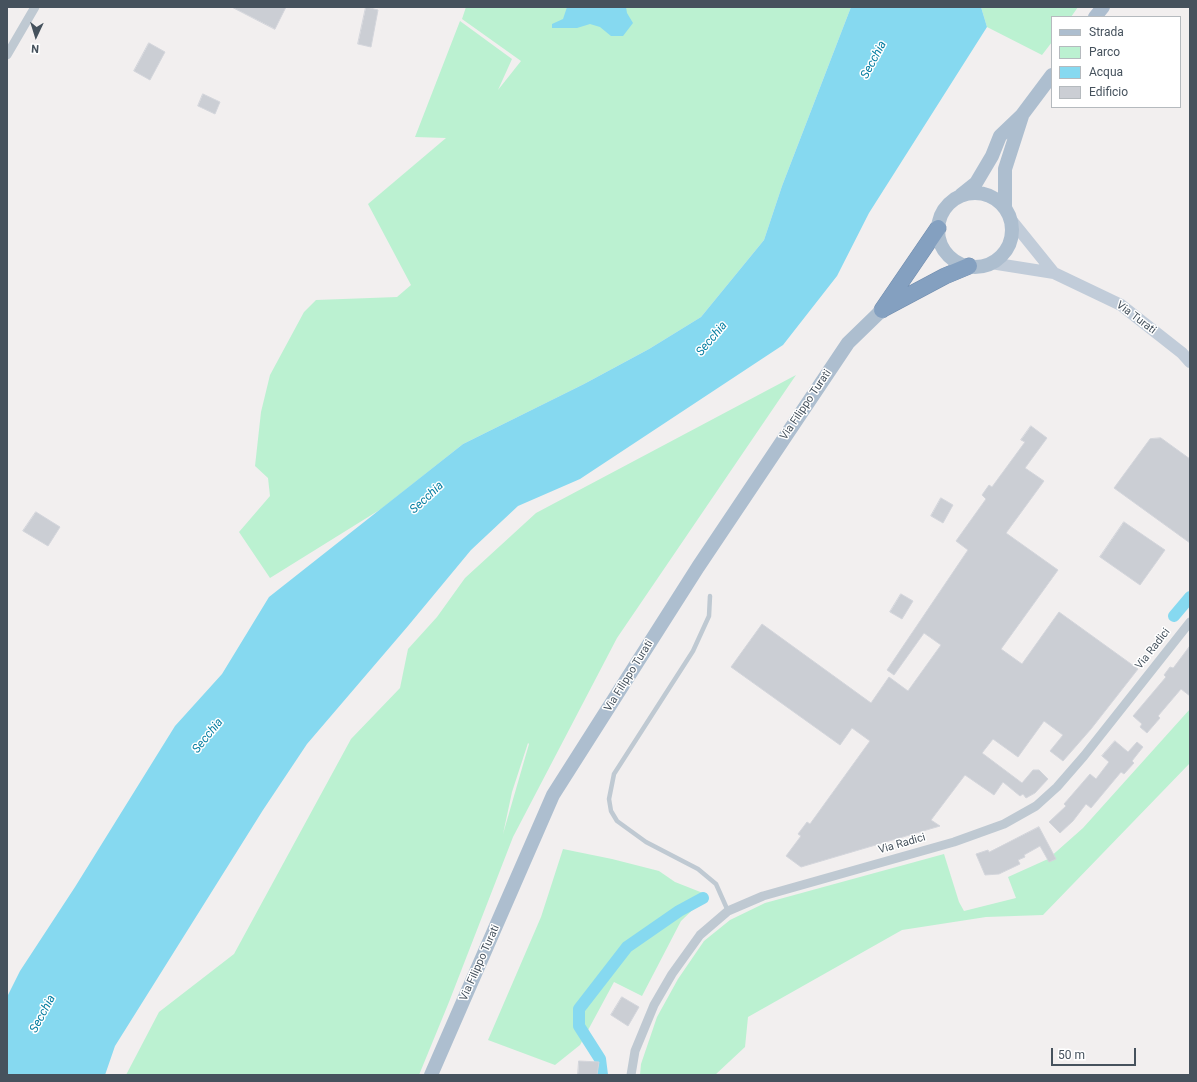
<!DOCTYPE html>
<html>
<head>
<meta charset="utf-8">
<style>
	body { margin:0 }
	#map { position:relative; width:1197px; height:1082px; overflow:hidden; background:#f2efef; font-family:Roboto,sans-serif }
	canvas { display:block }
	.frame { position:absolute; inset:0; border:8px solid #46525d; pointer-events:none }
	.legend { position:absolute; left:1051px; top:16px; width:130px; height:92px; box-sizing:border-box; background:#fff; border:1px solid #b5babe; margin:0; padding:5px 7px; list-style:none; font-size:12px; color:#46525d }
	.legend li { display:flex; align-items:center; gap:8px; height:20px }
	.legend b { width:20px; border:1px solid #b5babe }
	.north { position:absolute; left:16px; top:16px; width:40px; height:40px; -webkit-text-stroke:3px #fff; paint-order:stroke; rotate:184deg; font-size:11px; font-weight:700; line-height:16px; text-align:center; color:#46525d }
	.north::after { content:''; display:block; margin:auto; width:14px; height:18px; background:#46525d; clip-path:polygon(50% 0,100% 100%,50% 72%,0 100%) }
	.scale { position:absolute; left:1051px; top:1048px; width:85px; height:18px; box-sizing:border-box; border:2px solid #46525d; border-top:0; padding-left:5px; font-size:12px; line-height:14px; white-space:nowrap; color:#46525d; -webkit-text-stroke:3px #fff; paint-order:stroke }
</style>
</head>
<body>
<div id="map">
<canvas width="1197" height="1082"></canvas>
<div class="frame"></div>
<ul class="legend">
<li><b style="height:5px;background:#adbecf"></b>Strada</li>
<li><b style="height:11px;background:#bbf1d1"></b>Parco</li>
<li><b style="height:11px;background:#86d9f0"></b>Acqua</li>
<li><b style="height:11px;background:#cbced4"></b>Edificio</li>
</ul>
<div class="north">N</div>
<div class="scale">50 m</div>
</div>
<script>
const ctx = document.querySelector('canvas').getContext('2d');
ctx.lineJoin = 'round';
function paint(path, color) { ctx.fillStyle = color; ctx.fill(path, 'evenodd'); }
function trace(path, color, width, dash) { ctx.strokeStyle = color; ctx.lineWidth = width; ctx.lineCap = dash ? 'butt' : 'round'; ctx.setLineDash(dash || []); ctx.stroke(path); }
function drawText(font, color, halo, rows, align = 'center') {
  ctx.font = font + ' Roboto,sans-serif'; ctx.lineWidth = 3; ctx.setLineDash([]); ctx.textBaseline = 'middle'; ctx.strokeStyle = halo; ctx.fillStyle = color; for (const [text, x, y, turn = 0] of rows) {
    ctx.save(); ctx.translate(x, y); ctx.rotate((+turn || 0) * Math.PI / 180); ctx.textAlign = isNaN(turn) ? turn : align; if (halo) ctx.strokeText(text, 0, 0); ctx.fillText(text, 0, 0); ctx.restore();
  }
}
paint(new Path2D(`
	M466,7h385l-69,179 -18,54 -63,77 -52,32 -65,35 -121,60 -82,65 -111,69 -31,-46 31,-36 -2,-18 -13,-12 6,-54 9,-37 34,-63 12,-12 81,-3 14,-12 -43,-81 78,-66 -31,-1 45,-116 52,38 -14,31 23,-29 -59,-42z
	M981,7h97l-7,10h-19v25l-10,13 -55,-28z
	M796,375l-179,263 -104,199 -64,165 -30,73h-293l33,-63 75,-58 117,-215 49,-51 8,-39 29,-32 28,-39 71,-65zM528,743l1,1 -26,90 9,-42z
	M1190,709v54l-147,152 -57,2 -84,13 -154,87 -3,30 -30,28h-75l1,-11 16,-47 21,-38 26,-38 26,-21 35,-17 179,-49 15,48 5,9 52,-13 -8,-21 40,-18 35,-31z
	M563,849l49,10 47,12 16,11 33,13 -27,26 -39,75 -28,-14 -34,63 -25,20 -67,-25 53,-123z`), '#bbf1d1');
paint(new Path2D(`
	M567,7h59l1,6 6,10 -10,13h-12l-11,-9 -10,-3 -13,4h-25v-4l11,-5z
	M851,7h130l6,20 -118,186 -32,63 -54,69 -203,134 -62,27 -47,44 -63,76 -101,118 -44,66 -148,236 -10,29h-98v-78l13,-26 55,-84 100,-161 47,-52 47,-77 194,-153 121,-60 65,-35 52,-32 63,-77 18,-54z`), '#86d9f0');
trace(new Path2D(`
	M1174,616l16,-19
	M602,1075l-2,-16 -21,-33v-17l48,-62 52,-36 24,-13`), '#86d9f0', 12);
const building = new Path2D(`
	M232,7h54l-11,22z
	M366,7l12,3 -7,37 -13,-3z
	M149,43l16,9 -15,28 -16,-9z
	M203,94l17,8 -5,12 -17,-8z
	M1031,426l16,12 -22,30 19,13 -38,52 52,37 -57,79 21,15 37,-52 79,57 -47,60 -28,32 -13,-10 13,-16 -19,-14 -26,36 -25,-18 -11,14 40,30 11,-13h6l9,9 -13,14 -9,5 -3,-4 -3,2 -17,-14 -9,13 -29,-20 -34,45 9,6 -139,41 -15,-11 15,-20 -3,-2 9,-12 3,2 60,-83 -18,-13 -12,17 -109,-78 31,-43 109,79 18,-26 19,14 33,-46 -17,-12 -30,42 -7,-5 81,-120 -12,-9 30,-42 -4,-4 7,-10 3,2 33,-45 -4,-2z
	M1161,438l29,21v84l-76,-55 36,-49z
	M941,498l12,7 -10,18 -12,-7z
	M36,512l24,15 -12,19 -25,-15z
	M1124,522l41,28 -25,35 -40,-28z
	M901,594l12,7 -11,18 -12,-7z
	M1190,646v50l-9,-7 -23,27 2,2 -13,15 -7,-6 2,-3 -9,-8 33,-39 -2,-2 6,-8 3,1z
	M1115,741l13,11 9,-10 6,5 -11,14 2,2 -10,11 -3,-2 -30,36 -5,-4 -13,17 -13,12 -11,-11 17,-16 -2,-2 26,-30 6,5 13,-17 -7,-6z
	M1039,827l17,32 -7,3 -9,-16 -16,9 1,2 -7,3 2,4 -21,10 -14,1 -9,-21 12,-4 1,2z
	M622,997l17,10 -11,19 -17,-11z
	M579,1061l20,1 -2,13h-19z`);
paint(building, '#cbced4');
trace(building, '#d3d5db', 1);
const highway = new Path2D(`
	M883,309l62,-33 24,-10
	M882,310l56,-82`);
trace(highway, '#6f8bac', 17);
trace(new Path2D(`
	M710,596l-1,20 -16,35 -79,123 -5,25 2,12 6,10 29,21 52,27 18,15 12,27`), '#bfc9d2', 4.5);
trace(new Path2D(`
	M7,55l28,-48
	M631,1075l4,-24 19,-46 18,-31 28,-39 28,-24 35,-15 191,-54 50,-18 32,-18 21,-19 27,-31 106,-134`), '#bfc9d2', 9);
trace(new Path2D(`
	M1012,221l42,52
	M991,263l63,10 67,32 61,48 8,9`), '#c1ccd9', 12);
trace(new Path2D(`
	M1095,17l8,-10
	M938 230a37 37 0 1 1 74 0a37 37 0 1 1-74 0Z
	M961,195l15,-12 16,-27 8,-20 22,-21 30,-40
	M1005,207v-38l17,-53
	M431,1075l122,-280 145,-228 150,-224 34,-33`), '#adbecf', 14);
trace(highway, '#84a0c0', 16);
drawText('11px', '#46525d', '#fff', [
	["Via Turati",1136,318,37],
	["Via Filippo Turati",806,405,-56],
	["Via Radici",1153,649,-52],
	["Via Filippo Turati",629,676,-58],
	["Via Radici",902,844,-16],
	["Via Filippo Turati",480,963,-66]
]);
drawText('italic 12px', '#067ea1', '#fff', [
	["Secchia",874,60,-62],
	["Secchia",712,339,-50],
	["Secchia",427,498,-43],
	["Secchia",208,736,-51],
	["Secchia",43,1014,-62]
]);
</script>
</body>
</html>
